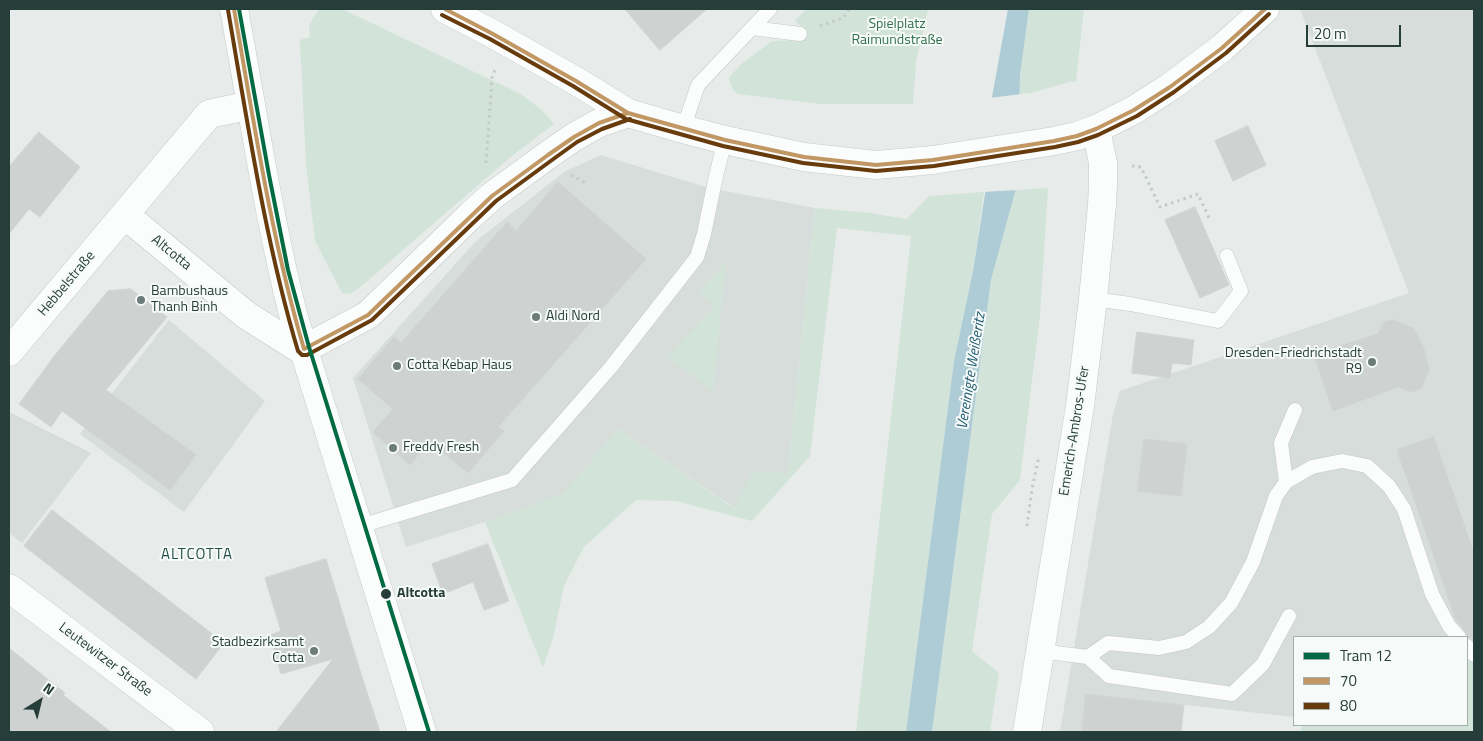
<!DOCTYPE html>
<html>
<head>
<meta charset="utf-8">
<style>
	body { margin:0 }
	#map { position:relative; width:1483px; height:741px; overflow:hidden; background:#e7ecea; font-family:"Titillium Web",sans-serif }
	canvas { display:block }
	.frame { position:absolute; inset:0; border:10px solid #263e3a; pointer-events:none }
	.legend { position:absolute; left:1293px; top:636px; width:175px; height:90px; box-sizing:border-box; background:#f6faf8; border:1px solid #a3afac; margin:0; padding:6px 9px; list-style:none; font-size:15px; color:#263e3a }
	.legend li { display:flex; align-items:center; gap:10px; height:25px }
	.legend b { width:25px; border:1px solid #a3afac }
	.north { position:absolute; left:15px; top:676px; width:50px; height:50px; -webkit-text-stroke:4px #f6faf8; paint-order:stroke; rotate:36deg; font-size:14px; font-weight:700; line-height:20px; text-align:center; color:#263e3a }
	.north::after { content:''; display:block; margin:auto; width:18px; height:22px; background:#263e3a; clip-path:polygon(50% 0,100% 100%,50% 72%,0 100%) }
	.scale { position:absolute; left:1306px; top:25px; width:95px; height:22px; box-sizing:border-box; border:2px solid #263e3a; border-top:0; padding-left:6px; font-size:15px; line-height:18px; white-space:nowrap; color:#263e3a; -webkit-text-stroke:4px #f6faf8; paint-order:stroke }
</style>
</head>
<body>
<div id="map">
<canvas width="1483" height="741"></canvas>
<div class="frame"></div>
<ul class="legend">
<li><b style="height:6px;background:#006b42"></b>Tram 12</li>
<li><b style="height:6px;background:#c19864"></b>70</li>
<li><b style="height:6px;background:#683b0c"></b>80</li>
</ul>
<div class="north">N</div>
<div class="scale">20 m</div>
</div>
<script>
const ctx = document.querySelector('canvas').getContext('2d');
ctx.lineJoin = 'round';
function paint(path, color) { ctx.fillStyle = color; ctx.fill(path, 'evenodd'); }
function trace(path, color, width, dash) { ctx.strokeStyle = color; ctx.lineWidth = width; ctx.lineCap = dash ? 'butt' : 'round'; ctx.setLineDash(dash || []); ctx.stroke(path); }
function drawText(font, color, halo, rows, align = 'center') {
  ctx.font = font + ' "Titillium Web",sans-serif'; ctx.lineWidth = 4; ctx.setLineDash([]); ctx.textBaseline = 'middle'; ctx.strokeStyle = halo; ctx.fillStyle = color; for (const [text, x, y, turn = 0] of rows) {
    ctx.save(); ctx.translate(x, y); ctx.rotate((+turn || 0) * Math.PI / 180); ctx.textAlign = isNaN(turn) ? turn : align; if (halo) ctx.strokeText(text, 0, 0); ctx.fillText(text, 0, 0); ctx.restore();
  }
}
paint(new Path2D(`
	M1300,9h174v644l-7,5v-21h-173v80l-207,-23 -5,38h-22l53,-318 7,-23 289,-98z
	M601,155l108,33 106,20 -27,265 -53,35 -117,-79 -55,66 -78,27 -79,25 -53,-169 122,-136 89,-70z
	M169,320l96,81 -81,111 -104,-78z
	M9,412l82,41 -69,90 -13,-10z`), '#d6ddda');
paint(new Path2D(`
	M319,9h23l179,85 22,17 11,13 -42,32 -153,132 -9,6 -8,-1 -27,-52 -9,-77 -6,-124 10,-3 -1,-12z
	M806,9h122l-12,53 -3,42h-92l-83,-10 -5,-4 -4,-12 11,-13 32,-24 22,-1 10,-11 -9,-8z
	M1029,9h55l-8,73h-6l-40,11 -10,1v-19z
	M1048,188l-8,127 -20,165 -28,34 -20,137 27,22 -9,59h-58l59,-452 24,-90z
	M984,192l-11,79 -19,90 -48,371h-50l55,-496 -74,-8 -27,228 -58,65 -76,-20 -40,-1 -52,47 -20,39 -11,52 -10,30 -58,-146 78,-28 55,-65 116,79 19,-37 35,2 27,-265 55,5 37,6 22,-23z
	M726,262l-13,129 -45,-34 47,-52 -16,-14z
	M1474,653v79h-173v-7h166v-67z`), '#d2e3d9');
paint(new Path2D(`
	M1008,9h21l-9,66 -2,106 -27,99 -59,452h-26l48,-371 19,-90 17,-109 2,-65z`), '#adccd5');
paint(new Path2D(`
	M1022,94l-1,87 -3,9 -36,2 5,-30 2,-64z`), '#e7ecea');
const building = new Path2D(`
	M625,9h82l-47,41z
	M1248,126l18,39 -33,16 -18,-40z
	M39,132l41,35 -40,50 -11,-8 -20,25v-67z
	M558,182l88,77 -148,168 6,4 -36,42 -38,-32 -20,24 -37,-33 20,-23 -35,-30 36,-42 7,6 106,-121 9,9z
	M1195,207l34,78 -29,13 -35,-78z
	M131,289l36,28 -61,73 90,65 -26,35 -108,-79 -11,16 -32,-23 36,-49 53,-64z
	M1394,320l19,8 11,20 5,22 -8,19 -10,3 -13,-5 -65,24 -19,-57 64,-20 6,-12z
	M1137,332l57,8 -3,25 -19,-2 -2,15 -38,-5z
	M1434,437l40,117v87l-6,-4 -2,-5 -10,-12 -59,-170z
	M1144,439l43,5 -6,52 -43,-5z
	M52,510l172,133 -28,36 -172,-133z
	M488,544l21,57 -25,9 -11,-28 -30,12 -11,-30z
	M326,559l36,118 18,55h-104l57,-73 -52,15 -11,-39 11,-4 -16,-53z
	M9,648l56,45 -2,2 48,37h-102z
	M1086,694l98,11 -3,27h-99z`);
paint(building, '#ced3d1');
trace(building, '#d0d5d3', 1);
const service = new Path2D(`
	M752,28l48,6
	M683,129l15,-44 72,-76
	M1093,299l37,5 88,17 23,-30 -14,-35
	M1286,482l-5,-39 14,-33
	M357,527l155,-47 99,-113 86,-110 7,-23 12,-58 9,-36
	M1467,646l7,9
	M1040,651l48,6 21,19 123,18 31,-30 26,-48
	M1088,657l20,-14 51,5 27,-6 23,-15 22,-24 22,-41 23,-66 10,-14 26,-15 30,-6 25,5 22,20 15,23 28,85 17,32 10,11`);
const minor = new Path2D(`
	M125,215l121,100 54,34h4
	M9,352l200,-238 42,-9
	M9,588l191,144`);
const secondary = new Path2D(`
	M234,9c19,103 34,207 60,309l128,414
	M445,9l48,25 83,47 52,32 55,16 42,11 79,17 72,8 57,-5 121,-19 23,-5 19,-7 38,-19 36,-23 52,-39 43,-39
	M304,349l64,-34 104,-101 20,-18 56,-41 26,-18 25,-14 29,-10
	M1027,732l53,-326 13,-107 9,-94 1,-20v-22l-7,-34`);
trace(service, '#c4c9c7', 15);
trace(minor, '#c4c9c7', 29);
trace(secondary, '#c4cac8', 29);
trace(new Path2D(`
	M820,26l23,-8 6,-9
	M486,163l6,-85 3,-8
	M1132,166l9,1 19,40 38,-13 12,26
	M571,175l15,8
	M1027,526l5,-37 7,-33`), '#c3cbca', 3, [2.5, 4]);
trace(service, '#fbfcfc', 14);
trace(minor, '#fbfcfc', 28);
trace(secondary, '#fbfcfc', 28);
trace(new Path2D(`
	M234,9c20,114 37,228 70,340l64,-34 124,-119 56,-41 26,-18 25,-14 29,-10
	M445,9l48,25 83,47 52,32 97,27 79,17 72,8 57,-5 121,-19 23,-5 19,-7 38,-19 36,-23 52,-39 43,-39`), '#c19864', 4);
trace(new Path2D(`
	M228,10c20,115 37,230 70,341l4,4h5l65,-35 124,-119 56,-41 25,-18 25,-13 28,-10
	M442,15l48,24 83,47 53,33 97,27 80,17 73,8 58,-5 121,-19 23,-5 20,-7 39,-19 37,-24 52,-39 43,-39`), '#683b0c', 4);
trace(new Path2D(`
	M239,9l30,166 19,95 21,77 120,385`), '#006b42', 4);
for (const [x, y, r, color] of [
	[141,300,5,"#6a7b78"],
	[536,317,5,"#6a7b78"],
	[1372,362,5,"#6a7b78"],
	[397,366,5,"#6a7b78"],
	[393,448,5,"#6a7b78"],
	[386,594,6,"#263e3a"],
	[314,651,5,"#6a7b78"]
]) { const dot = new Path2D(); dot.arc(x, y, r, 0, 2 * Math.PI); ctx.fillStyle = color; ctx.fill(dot); trace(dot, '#f6faf8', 2); }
drawText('14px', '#347152', '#f6faf8', [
	["Spielplatz",897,25],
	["Raimundstraße",897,41]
]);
drawText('14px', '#263e3a', '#f6faf8', [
	["Altcotta",171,253,39],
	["Hebbelstraße",67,284,-50],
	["Emerich-Ambros-Ufer",1075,431,-81],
	["Leutewitzer Straße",105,660,37]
]);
drawText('14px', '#263e3a', '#f6faf8', [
	["Bambushaus",151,292],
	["Thanh Binh",151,308],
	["Aldi Nord",546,317],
	["Dresden-Friedrichstadt",1362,354,"right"],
	["R9",1362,370,"right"],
	["Cotta Kebap Haus",407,366],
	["Freddy Fresh",403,448],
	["Stadbezirksamt",304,643,"right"],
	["Cotta",304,659,"right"]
], 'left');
drawText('bold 14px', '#263e3a', '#f6faf8', [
	["Altcotta",397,594]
], 'left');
drawText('italic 15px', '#265f74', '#f6faf8', [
	["Vereinigte Weißeritz",972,371,-81]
]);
ctx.letterSpacing = '1px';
drawText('15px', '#244e48', '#f6faf8', [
	["ALTCOTTA",197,555]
]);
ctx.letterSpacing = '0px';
</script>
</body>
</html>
